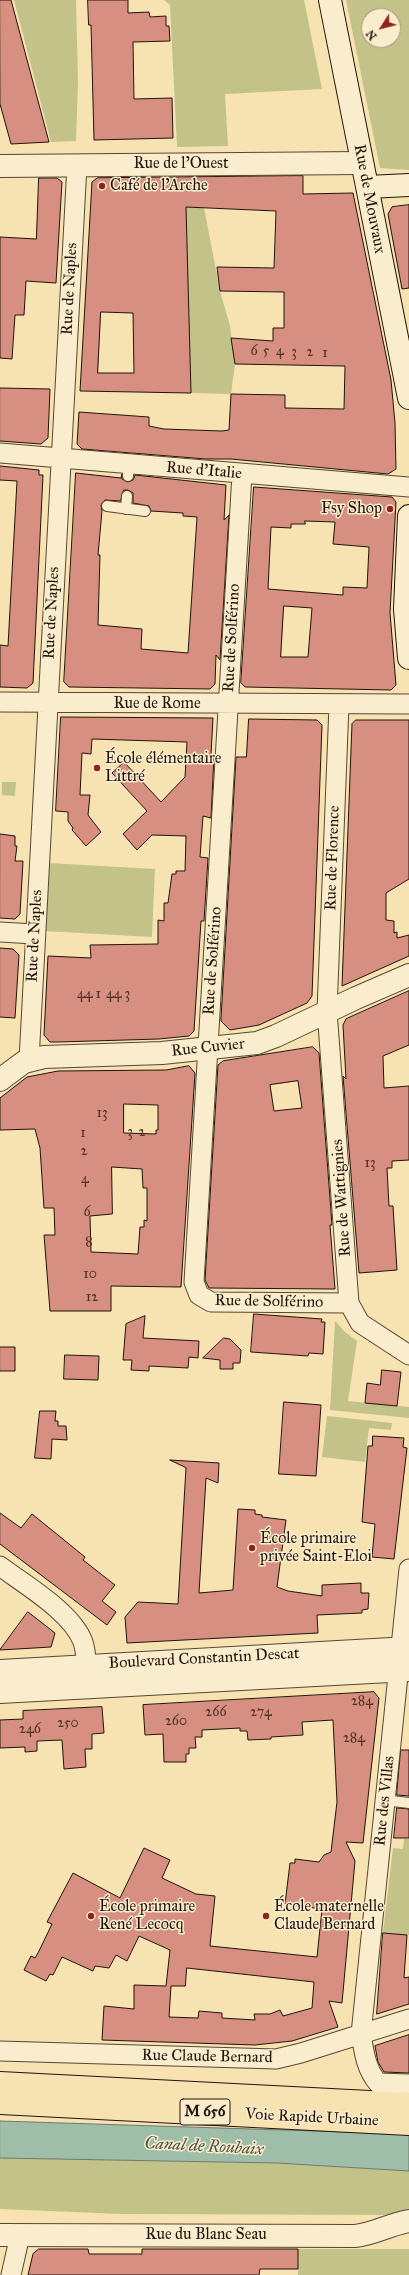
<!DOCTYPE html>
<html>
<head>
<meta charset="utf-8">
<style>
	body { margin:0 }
	#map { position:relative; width:409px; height:2275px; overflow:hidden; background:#f7e3b2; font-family:"IM FELL Great Primer",serif }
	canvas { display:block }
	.north { position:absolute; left:361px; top:8px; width:40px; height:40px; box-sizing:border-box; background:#faedcd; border:1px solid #a3967f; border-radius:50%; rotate:234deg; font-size:11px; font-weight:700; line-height:16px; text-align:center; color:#21130b }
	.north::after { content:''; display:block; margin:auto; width:14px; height:18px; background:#8f2418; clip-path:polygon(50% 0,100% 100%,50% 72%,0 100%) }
</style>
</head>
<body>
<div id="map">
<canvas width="409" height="2275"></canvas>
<div class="north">N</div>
</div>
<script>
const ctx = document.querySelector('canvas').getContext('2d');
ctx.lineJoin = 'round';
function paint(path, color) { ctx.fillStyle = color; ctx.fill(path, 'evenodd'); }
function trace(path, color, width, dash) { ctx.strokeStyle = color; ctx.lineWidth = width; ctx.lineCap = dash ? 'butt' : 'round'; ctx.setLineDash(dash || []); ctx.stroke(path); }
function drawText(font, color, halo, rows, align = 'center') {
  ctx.font = font + ' "IM FELL Great Primer",serif'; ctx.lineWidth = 3; ctx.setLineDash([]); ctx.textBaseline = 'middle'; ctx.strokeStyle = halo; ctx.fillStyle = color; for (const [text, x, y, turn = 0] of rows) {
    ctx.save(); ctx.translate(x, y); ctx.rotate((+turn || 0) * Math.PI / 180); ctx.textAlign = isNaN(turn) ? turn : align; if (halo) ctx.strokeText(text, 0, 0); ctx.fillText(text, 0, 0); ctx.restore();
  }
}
paint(new Path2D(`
	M14,0h62l2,82 -2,59 -25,1z
	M164,0h140l18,89 -97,5 3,52 -51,1 -7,-142z
	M346,0h63v170l-29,-2zM369,16h24v24h-24z
	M203,175l1,33 16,83 10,35 5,38 -4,30 -40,-1 -6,-217z
	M16,782l-1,14 -13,-1v-13z
	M48,863l107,6 -3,68 -108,-6z
	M335,1321l10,11 12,9 -9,60 61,6v11l-79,-8z
	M327,1416l65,7 -1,7 -22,-2 -4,34 -43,-5z
	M404,1839h5v96l-26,-2 10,-85 10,1z
	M0,2158l277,5 132,8v44l-287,-1 -122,-5z
	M298,2249h111v26h-111z`), '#c2c289');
const water = new Path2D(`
	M0,2121l409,13v37l-132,-8 -277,-5z`);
paint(water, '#9ebea9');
trace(water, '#6c7a6a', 1);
const building = new Path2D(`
	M0,0h11l38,142 -38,2 -11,-40z
	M88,0h40v13l21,-1 1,5 16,-1v10h3l1,15 -37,1 1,57 38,-1 1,40 -79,2 -3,-115h-2z
	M303,176v18l50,-1 38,187 4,43 1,46 -8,5 -157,-15h-25l-124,-10 -5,-5 2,-32 70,5v9l15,3 58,2 7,-1 2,-36 54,1v13l59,1 1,-43 -110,-2 -4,-26 42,3v-13h11v-36l-64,-1 -3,-24 57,1 2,-57 -90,-4 5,186 -111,-2 12,-209 5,-4zM101,312l32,1 1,60h-36z
	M39,178h18l5,4 -6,101 -30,-2 -2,34h-9l-3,44 -12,-1v-121l36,2z
	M409,205v83l-7,1 -14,-75 4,-7z
	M0,388l50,1 -2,49 -7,6 -41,-3z
	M0,466l39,4v5h4l-10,208 -6,5 -27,-1v-42l8,1 9,-165 -17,-1z
	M76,473l45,5 1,-4v5l6,3 5,-2 2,-5 91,10 -2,35 5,-5 -9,145 -4,-5 -1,29 -5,5 -141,-2 -5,-5zM124,490h4l5,3v10l16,3 2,5 32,2v3l14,1 -9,136 -47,-4 1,-20 -44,-4 2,-70h-2l4,-44 -1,-6 4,-5 15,1z
	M254,487l138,10 4,5 -6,111 6,72 -5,5 -146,-3 -4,-4zM305,521l30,1 -2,22 36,3 -2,41 -24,-1v8l-75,-6 3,-62 20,1v-4h14zM284,606l28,2 -4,49h-27z
	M61,717l152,1 -2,37 3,1 -3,62 -8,-2 -3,41 8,1 -4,63h-3l-7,110 -5,5 -30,3 -101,3h-8l-6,-7 4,-79 43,2 -1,-13 68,-1v-24l6,1v-18h4l4,-29h4v-3h9l1,-35 -34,-1 -15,15 -14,-16 24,-23 -35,-38 12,-11 37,40 24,-25 2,-35 -95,-3 -1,15 -9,-1 -2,42h10l-2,20 13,17 -15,14 -14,-16 1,-2 -5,-7v-9l-12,-1z
	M249,719l68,1 5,5 -10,271 -5,7 -48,22 -29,5 -9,-9v-3l15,-261h10z
	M356,720h53v159l-23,14v27l8,1v12l3,-1v6l12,-3v21l-67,30 10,-262z
	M0,834l15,2v10h2l-2,15h8l-3,53 -5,5 -15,-1z
	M0,948l13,1 6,6 -4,63 -15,-1z
	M409,991v54l-26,11 1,32 25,-2v74l-17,1v7h-5l2,38h4l4,64 -38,3 -16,-197 3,3 -3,-54 3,-6z
	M313,1047l6,6 13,172h-2l5,64 -126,-1 -4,-8 13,-215 5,-4zM298,1081l4,27 -28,3 -4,-26z
	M189,1066l6,7 -14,214 -70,-1v25h-61l-6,-76h11l-1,-27h-10l-4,-60 -5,-19 -35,1v-32l27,-21 31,-6 108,-1zM124,1104l34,1v25h-2v4l-32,-1zM112,1167l30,2 1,19h4v33l-3,-1v7h-4l-2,27 -47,-2 -1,-36 22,-2z
	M254,1314l68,5 -1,3h4l-2,32 -14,-1 -1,3 -57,-4z
	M145,1316l-2,22 56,3 -1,17 -9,-1 -1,11 -39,-2v5l-18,-1 1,-10h-9l3,-36z
	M224,1338l6,1 11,11 -1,13h-7v6h-13v-9l-17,-2z
	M0,1347h15v24h-15z
	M65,1355l34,1 -1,24 -34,-1z
	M382,1370l19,2 -4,34 -32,-3 2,-20 13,2z
	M284,1402l37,3 -5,71 -37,-2z
	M40,1411h16l-1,10h3v5h8l1,14 -15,-1 -1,20 -16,-1z
	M373,1436l31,2 -1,9 4,1 -13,111 -22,-2 3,-33 -13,-2 6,-76h4z
	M170,1460l49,3 -1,20 -12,-5 -7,115 34,-3 5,-81 17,1v4l7,1v2l24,3 -9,67 11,4 34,5v-11l39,-2v10h8l-1,16 -6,1v3l-45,2 1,18 -191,10 -2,-26 13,-15 40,2 8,-136z
	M0,1513l21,15 11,-14 53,43 -2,3 32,25 -13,16 14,11 -9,13 -107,-81z
	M28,1612l27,21 -4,14 -51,3z
	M374,1692l5,6 -16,145 -17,-1 9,19 -13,142 -13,-2 9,26 -46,14 -37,4 -153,-5 2,-34 30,3v-24l32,1 4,-36 -31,-14 -12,25 -11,-6 -7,13 -14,-2 -2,5 -31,-14 -9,18 -3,-1 -4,7 -22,-11 7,-14 4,2 4,-7 13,-27 -5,-2 26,-49 47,25 24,-50 26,12 -8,18 34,16 19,2 -5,50 107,11 5,-48 -37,-5 5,-41h5v-4l24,3 5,-7 7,-3 6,-50 -4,-82 -31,2 1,13 -32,2v2l-23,1 -1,-9h-7v-3l-38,2v7h-7l1,11h-7v6h-3v8h-22l-1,-28 -18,1 -2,-30zM187,1968l127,14 -2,26 -29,8 -3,-6 -10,4h-16l1,6 -33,-2v-5l-23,-2 -1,7 -29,-1 2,-31h14z
	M102,1707l2,26 -12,1v15h-7l1,18 -22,2 -2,-29 -25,1v10l-12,1v-5l-25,1v-28l23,-1v-8z
	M401,1750h8v46l-12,-1z
	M397,1808l12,1v29h-15z
	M383,1933l24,2 -3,43 5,-1v27l-32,10z
	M409,2035v38l-25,-1 -6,-10 -3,-16z
	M39,2249h49l1,5h53v-5h156v20h-38l-1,6h-231l5,-21z`);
paint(building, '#d68f80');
trace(building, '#21130b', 1);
const service = new Path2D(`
	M128,476l1,-12
	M107,506l38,5
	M126,509l1,-13
	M384,1800l25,3`);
const minor = new Path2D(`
	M0,453l409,34
	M242,474l-48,808 5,13 12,7 138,1
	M0,702l409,2
	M339,705l-12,306 22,292 11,20 49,32
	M0,932l34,2
	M29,1060l48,-895
	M0,1566c25,19 72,46 83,76 4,12 3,26 5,39
	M409,1569l-48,465c3,18 5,35 17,49l31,1
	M0,2051l276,8 25,-6 108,-34
	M11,2275l9,-40`);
const tertiary = new Path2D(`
	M0,166l362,-3
	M0,1080l24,-18 20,-5 118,-4 95,-10 19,-7 80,-38 53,-23
	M0,1671l409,-23
	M0,1692l409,-22
	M0,2235l355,1c19,-2 35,-12 54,-15`);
const secondary = new Path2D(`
	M330,0l79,398
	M368,187l41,-2
	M409,516l-4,93 4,49`);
const trunk = new Path2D(`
	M0,2083l409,21
	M0,2103l409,21`);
trace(service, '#564735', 12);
trace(minor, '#564735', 21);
trace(tertiary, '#564735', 24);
trace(secondary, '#21130b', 24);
trace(trunk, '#21130b', 24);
trace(service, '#faedcd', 10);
trace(minor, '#faedcd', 19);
trace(tertiary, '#faedcd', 22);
trace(secondary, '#faedcd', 22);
trace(trunk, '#f7e3b2', 22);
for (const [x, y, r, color] of [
	[102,186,4,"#8f2418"],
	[390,509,4,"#8f2418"],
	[97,768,4,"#8f2418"],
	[252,1548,4,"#8f2418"],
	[91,1916,4,"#8f2418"],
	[266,1916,4,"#8f2418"]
]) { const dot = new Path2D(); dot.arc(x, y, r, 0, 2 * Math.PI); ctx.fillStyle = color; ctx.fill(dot); trace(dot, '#faedcd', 1.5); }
drawText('14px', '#4e3228', null, [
	["6",254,352],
	["5",266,352],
	["4",280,352],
	["3",294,353],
	["2",310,353],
	["1",325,354],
	["44 1",89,995],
	["44 3",118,995],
	["13",102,1114],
	["3",130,1133],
	["2",142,1133],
	["1",83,1134],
	["2",84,1152],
	["13",370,1164],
	["4",85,1180],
	["6",87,1213],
	["8",89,1243],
	["10",90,1275],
	["12",92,1298],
	["284",362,1702],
	["266",216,1713],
	["274",261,1713],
	["260",176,1722],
	["250",68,1724],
	["246",30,1730],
	["284",354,1739]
]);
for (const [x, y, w] of [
	[205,2112,50]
]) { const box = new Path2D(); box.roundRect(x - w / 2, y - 13, w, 26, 3); ctx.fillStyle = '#faedcd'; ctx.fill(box); trace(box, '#21130b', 1); }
drawText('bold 15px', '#21130b', null, [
	["M 656",205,2112]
]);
drawText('16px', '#21130b', '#faedcd', [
	["Rue de l'Ouest",181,164],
	["Rue de Mouvaux",369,199,79],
	["Rue de Naples",70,289,-87],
	["Rue d'Italie",204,471,5],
	["Rue de Naples",52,613,-87],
	["Rue de Solférino",232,638,-87],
	["Rue de Rome",157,704],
	["Rue de Florence",333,858,-88],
	["Rue de Naples",35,936,-87],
	["Rue de Solférino",213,961,-86],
	["Rue Cuvier",208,1048,-6],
	["Rue de Wattignies",342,1198,-94],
	["Rue de Solférino",269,1302,1],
	["Boulevard Constantin Descat",204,1659,-3],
	["Rue des Villas",385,1801,-84],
	["Rue Claude Bernard",207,2057,1],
	["Voie Rapide Urbaine",312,2118,3],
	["Rue du Blanc Seau",206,2235]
]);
drawText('16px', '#21130b', '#faedcd', [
	["Café de l'Arche",110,186],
	["Fsy Shop",382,509,"right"],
	["École élémentaire",105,759],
	["Littré",105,777],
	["École primaire",260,1539],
	["privée Saint-Eloi",260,1557],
	["École primaire",99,1907],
	["René Lecocq",99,1925],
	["École maternelle",274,1907],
	["Claude Bernard",274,1925]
], 'left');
drawText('italic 17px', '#4d4f42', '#faedcd', [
	["Canal de Roubaix",204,2147,3]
]);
</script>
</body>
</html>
